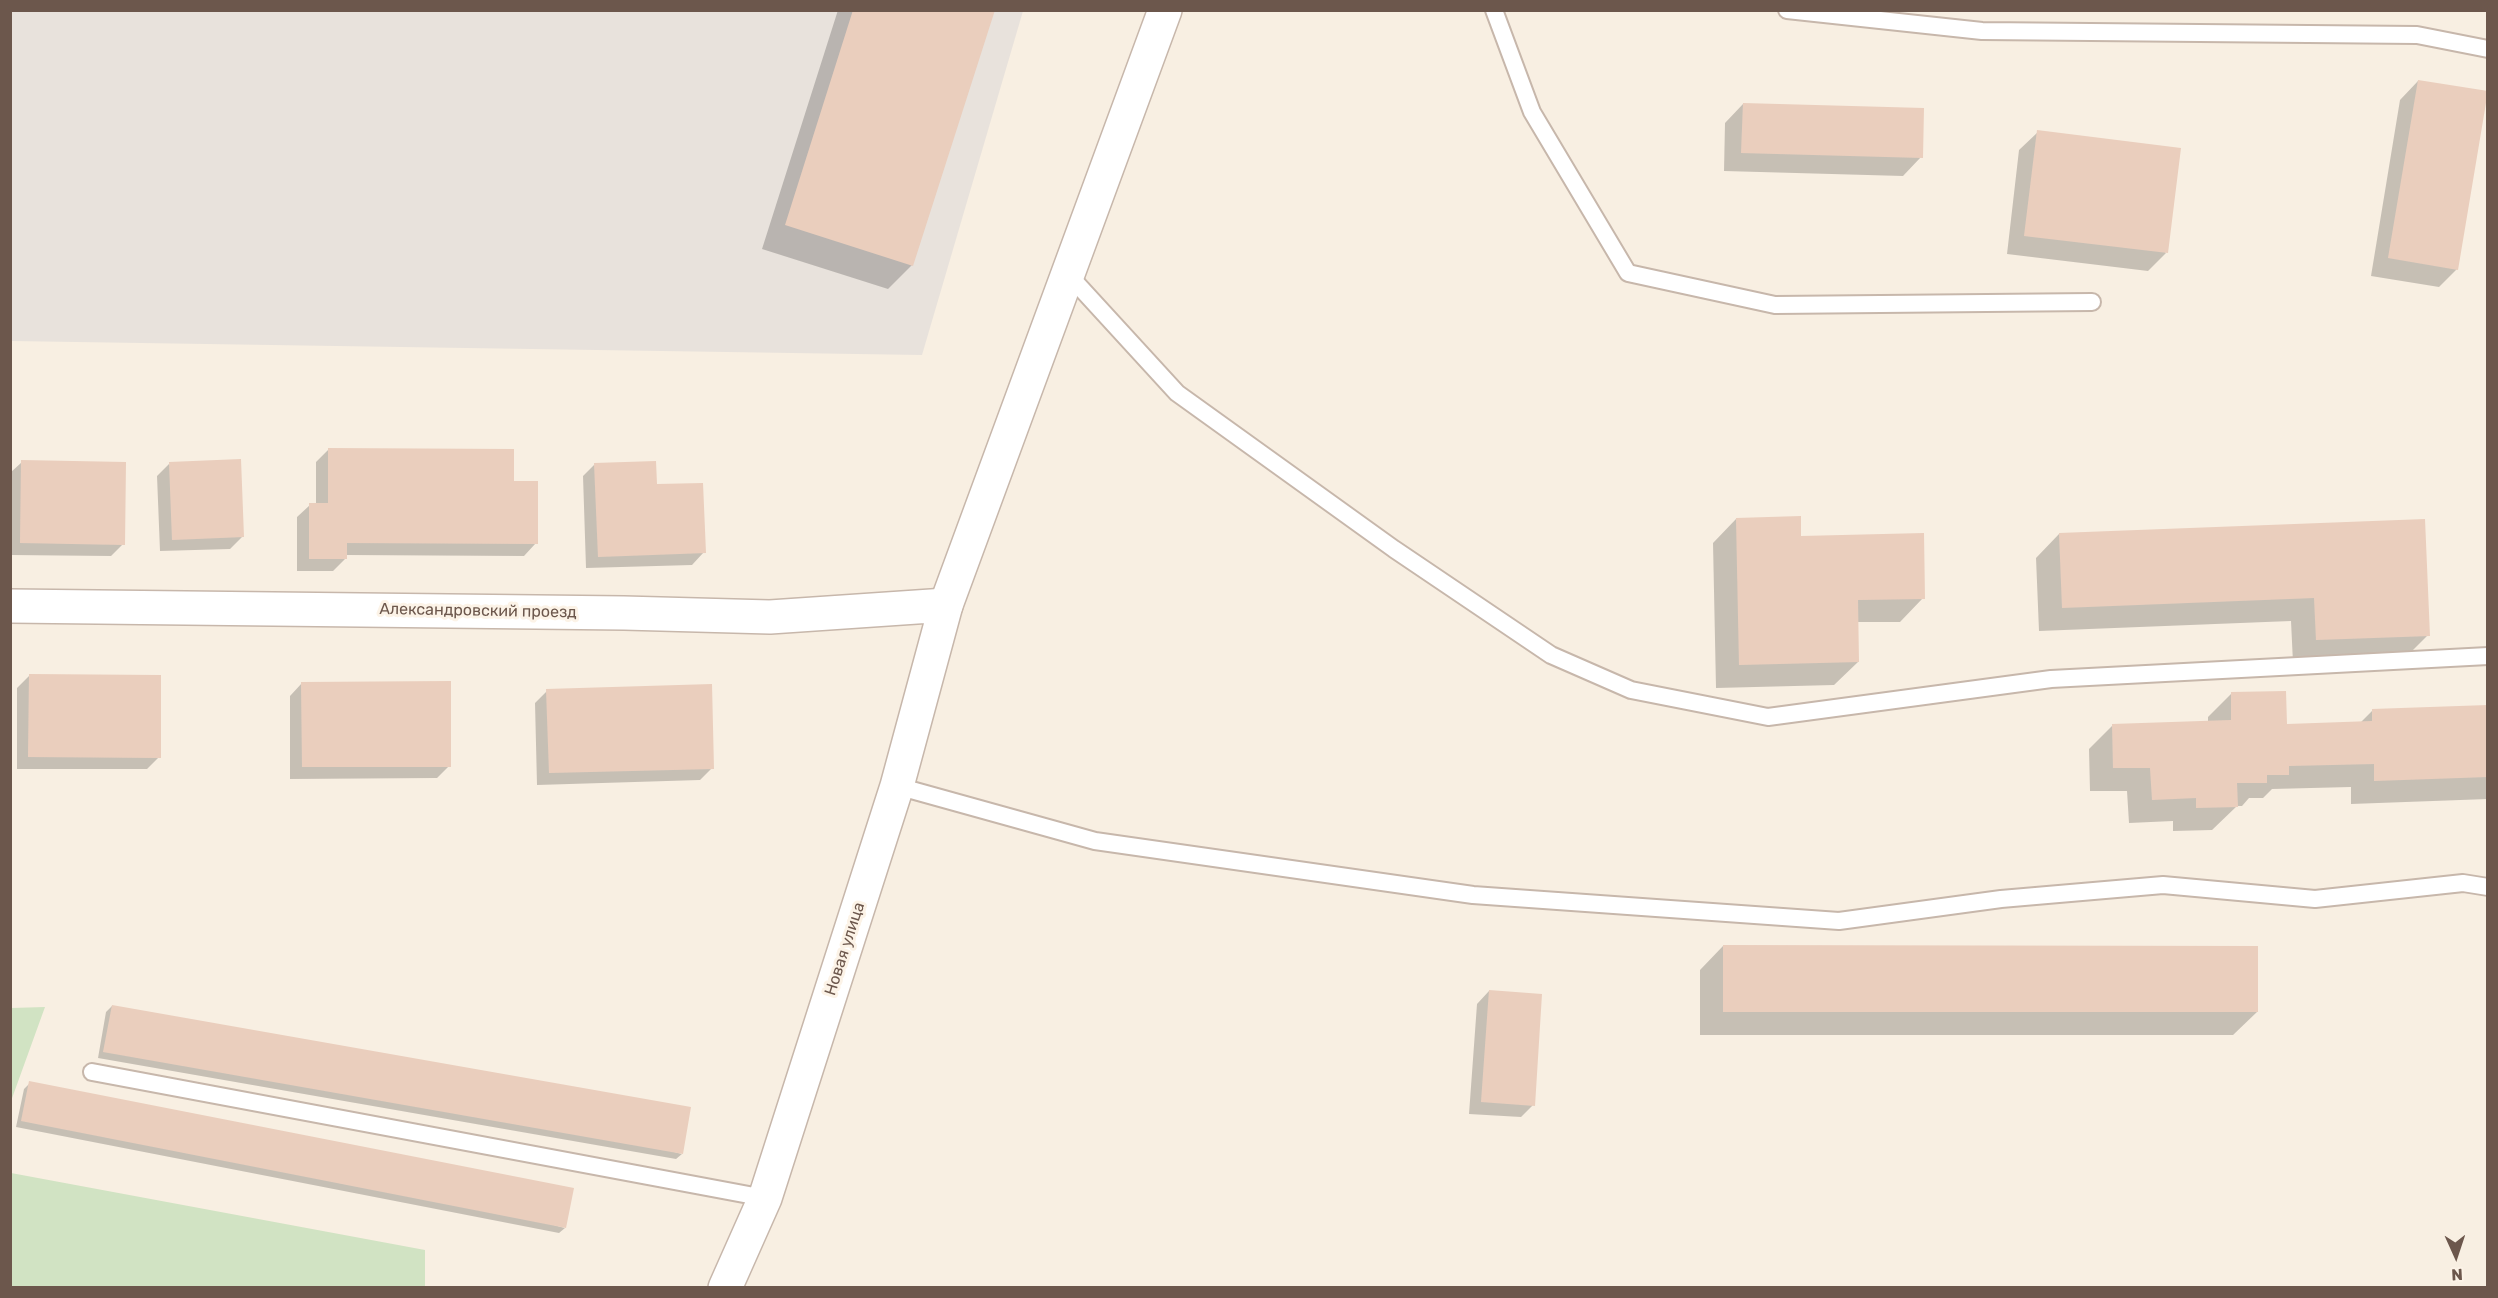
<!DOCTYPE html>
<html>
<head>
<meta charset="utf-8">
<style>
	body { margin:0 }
	#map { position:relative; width:2498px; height:1298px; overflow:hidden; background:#f8efe2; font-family:Rubik,sans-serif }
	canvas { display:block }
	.frame { position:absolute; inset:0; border:12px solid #6c574c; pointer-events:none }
	.north { position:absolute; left:2426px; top:1226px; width:60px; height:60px; -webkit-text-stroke:4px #fcf3e7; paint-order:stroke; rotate:177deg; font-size:16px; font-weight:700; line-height:24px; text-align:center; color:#6c574c }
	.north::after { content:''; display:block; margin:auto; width:21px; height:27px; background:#6c574c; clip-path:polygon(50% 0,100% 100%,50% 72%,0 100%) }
</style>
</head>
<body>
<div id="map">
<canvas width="2498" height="1298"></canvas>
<div class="frame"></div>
<div class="north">N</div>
</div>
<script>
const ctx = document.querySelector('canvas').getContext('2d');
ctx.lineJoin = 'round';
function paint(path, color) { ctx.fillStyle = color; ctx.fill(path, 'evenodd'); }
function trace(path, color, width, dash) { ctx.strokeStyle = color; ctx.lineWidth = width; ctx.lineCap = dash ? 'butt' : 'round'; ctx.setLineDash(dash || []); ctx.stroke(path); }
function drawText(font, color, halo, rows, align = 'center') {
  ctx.font = font + ' Rubik,sans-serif'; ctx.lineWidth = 6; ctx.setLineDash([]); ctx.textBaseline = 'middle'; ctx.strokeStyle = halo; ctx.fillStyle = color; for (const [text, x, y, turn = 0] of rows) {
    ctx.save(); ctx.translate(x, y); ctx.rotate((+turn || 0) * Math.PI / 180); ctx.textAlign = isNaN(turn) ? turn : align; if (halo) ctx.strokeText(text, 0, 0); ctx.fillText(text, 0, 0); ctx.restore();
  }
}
paint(new Path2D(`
	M11,11h1012l-101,344 -911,-14z`), '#e8e2dc');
paint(new Path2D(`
	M45,1007l-34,94v-93z
	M11,1173l414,77v37h-414z`), '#d1e3c3');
paint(new Path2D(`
	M838,10h156l-82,255 -24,24 -126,-40z
	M2418,81l39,188 -18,18 -68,-11 29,-176z
	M1743,104l178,53 -18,19 -179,-5 1,-48z
	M2038,132l128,121 -18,18 -141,-17 12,-104z
	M329,449l184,33 23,61 -12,13 -179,-1v4l-12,12h-36v-54l13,-12h6v-43z
	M22,462l101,82 -12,12 -101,-1v-82z
	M169,464l73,73 -12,12 -70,2 -3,-75z
	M595,464l61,22 48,66 -12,13 -106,3 -3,-92z
	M1736,519l64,18 123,61 -23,24h-43l1,40 -24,23 -118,3 -3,-145z
	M2424,520l4,115 -24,24 -111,4 -2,-42 -252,10 -3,-73 23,-24z
	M30,675l129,82 -12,12h-130v-81z
	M302,683l147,83 -12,12 -147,1v-83z
	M547,691l165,77 -12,12 -163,5 -2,-82z
	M2231,694l55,32 74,-3 12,-12 116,-4v92l-137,5v-17l-79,2 -9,9h-14l-7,8h-5l-25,24 -39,1v-10l-44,2 -2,-32h-37l-1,-42 23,-23 96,-3v-6z
	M1723,946l534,66 -24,23h-533v-65z
	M1489,991l44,114 -12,12 -52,-3 8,-110z
	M112,1006l570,148 -6,5 -578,-101 8,-46z
	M30,1083l535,145 -6,5 -543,-106 8,-38z`), '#0003');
paint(new Path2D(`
	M853,10h142l-82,256 -128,-41z
	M2418,80l70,11 -30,179 -70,-12z
	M1743,103l181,5 -1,50 -182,-5z
	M2037,130l144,18 -13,105 -144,-17z
	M328,448l186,1v32h24v63l-191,-1v16h-38v-56h19z
	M241,459l3,78 -72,3 -3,-78z
	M21,460l105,2 -1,83 -105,-2z
	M656,461l1,23 46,-1 3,70 -108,4 -4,-94z
	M1801,516v20l123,-3 1,66 -67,1 1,62 -120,3 -3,-147z
	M2425,519l5,117 -114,4 -2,-42 -252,10 -3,-75z
	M29,674l132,1v83l-133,-1z
	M451,681v86h-149l-1,-85z
	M712,684l2,85 -165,4 -3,-84z
	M2286,691l1,33 85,-3v-12l116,-4v72l-114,4v-17l-85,2v9h-22v8h-30l1,24 -42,1v-10l-44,2 -2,-32h-37l-1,-44 119,-4v-28z
	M1723,945l535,1v66h-535z
	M1489,990l53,4 -7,112 -54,-4z
	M112,1005l579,102 -8,47 -580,-102z
	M29,1081l545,107 -8,40 -545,-107z`), '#eacebd');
const service = new Path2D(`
	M1494,10l38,102 96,161 147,32 317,-3
	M1787,10l195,21 435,4 71,14
	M1067,273l110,120 217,156 157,106 80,35 137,27 283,-38 437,-23
	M897,786l198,55 378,54 366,26 162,-22 162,-14 152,14 148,-16 25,4
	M92,1072l673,126`);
const minor = new Path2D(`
	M10,606l614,7 146,4 176,-12 -49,181 -132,412 -40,90`);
const tertiary = new Path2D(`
	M946,605l219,-595`);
trace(service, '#c7b7ab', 20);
trace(minor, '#c7b7ab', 36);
trace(tertiary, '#c7b7ab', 36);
trace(service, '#fff', 16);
trace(minor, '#fff', 33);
trace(tertiary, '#fff', 33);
drawText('16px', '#6c574c', '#fcf3e7', [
	["Александровский проезд",478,611,1],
	["Новая улица",845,949,-72]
]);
</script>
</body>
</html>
